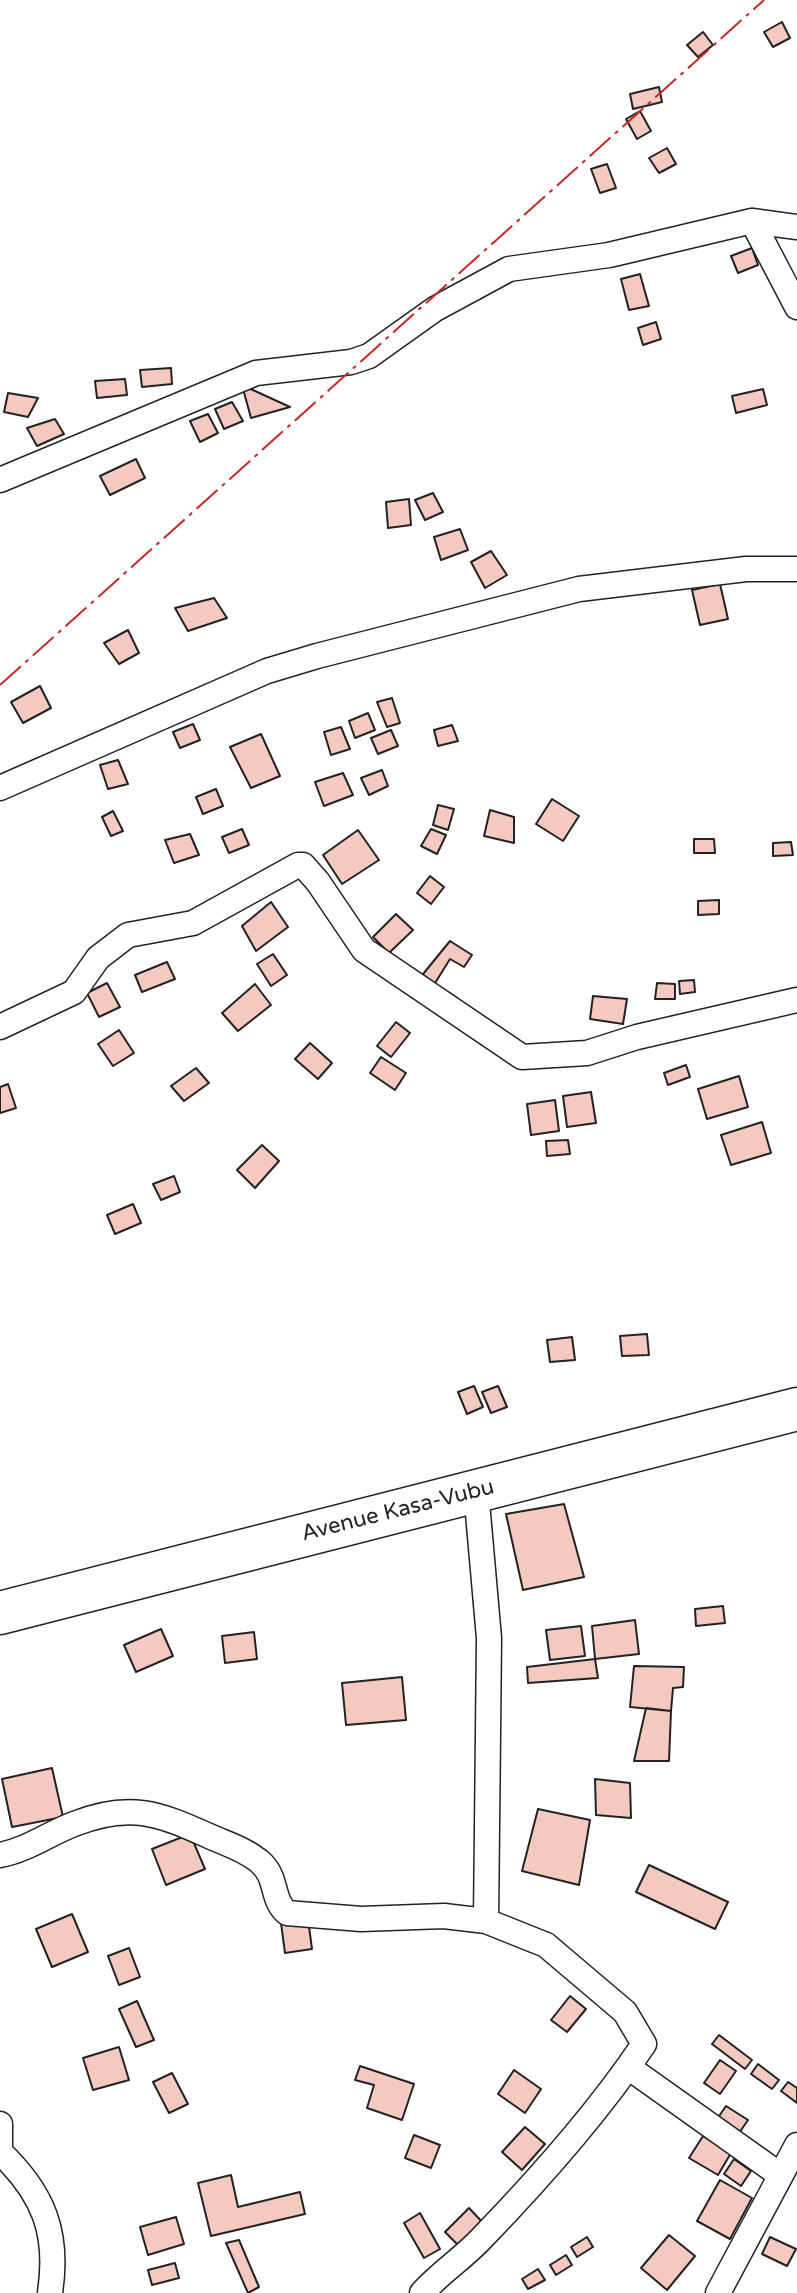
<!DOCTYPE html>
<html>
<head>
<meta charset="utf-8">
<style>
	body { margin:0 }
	canvas { display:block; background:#fff }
</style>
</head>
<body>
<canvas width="797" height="2293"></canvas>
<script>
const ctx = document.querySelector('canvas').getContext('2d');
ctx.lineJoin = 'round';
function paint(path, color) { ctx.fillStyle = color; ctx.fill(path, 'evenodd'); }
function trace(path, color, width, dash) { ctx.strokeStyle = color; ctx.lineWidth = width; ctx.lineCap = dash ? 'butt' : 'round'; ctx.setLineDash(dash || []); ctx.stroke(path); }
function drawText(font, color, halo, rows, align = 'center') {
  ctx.font = font + ' "Varela Round",sans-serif'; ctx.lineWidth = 6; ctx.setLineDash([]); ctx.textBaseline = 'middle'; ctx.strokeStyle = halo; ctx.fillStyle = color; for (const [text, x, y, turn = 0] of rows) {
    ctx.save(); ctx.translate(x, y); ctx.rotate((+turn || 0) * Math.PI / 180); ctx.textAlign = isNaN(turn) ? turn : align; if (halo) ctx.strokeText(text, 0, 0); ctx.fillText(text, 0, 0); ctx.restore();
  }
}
const building = new Path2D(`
	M782,22l8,16 -17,9 -9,-15z
	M703,32l10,13 -15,12 -11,-12z
	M659,87l3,15 -29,7 -3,-15z
	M640,111l11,20 -14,8 -11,-20z
	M667,148l9,16 -17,9 -10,-15z
	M607,164l9,24 -16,5 -9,-24z
	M752,248l6,17 -20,8 -7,-17z
	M640,274l9,32 -20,4 -8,-31z
	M656,322l5,17 -18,6 -5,-17z
	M171,368l1,16 -30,3 -2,-17z
	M125,379l2,16 -30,3 -2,-17z
	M242,385l48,22 -39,11z
	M763,389l4,16 -31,8 -4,-17z
	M8,393l30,5 -10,19 -24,-5z
	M232,402l11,19 -19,8 -9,-20z
	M208,414l10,19 -18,9 -10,-21z
	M55,419l9,15 -27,12 -10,-18z
	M136,459l9,19 -35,17 -10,-19z
	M433,493l10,19 -18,8 -10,-20z
	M409,499l2,26 -23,3 -2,-26z
	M460,529l8,21 -27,10 -7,-23z
	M491,551l16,24 -22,13 -14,-26z
	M720,584l8,35 -28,6 -8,-35z
	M214,598l13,20 -39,13 -13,-23z
	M128,630l11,23 -20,11 -15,-21z
	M40,686l11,22 -28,15 -12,-21z
	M392,698l8,25 -13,4 -10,-25z
	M368,713l7,17 -20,8 -6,-17z
	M193,724l7,16 -20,8 -7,-16z
	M452,725l6,16 -20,5 -4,-16z
	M341,727l9,22 -19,6 -7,-23z
	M391,730l7,16 -20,8 -7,-16z
	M261,734l19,42 -29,12 -21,-41z
	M118,760l10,24 -20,5 -8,-24z
	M382,770l6,16 -19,9 -8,-17z
	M343,773l10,22 -29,11 -9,-24z
	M216,789l7,17 -20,8 -7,-17z
	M552,799l27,17 -16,25 -27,-17z
	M438,805l16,4 -6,21 -15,-5z
	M490,810l24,7v26l-30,-7z
	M113,811l10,20 -12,5 -9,-19z
	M242,829l7,16 -20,8 -7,-16z
	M431,829l15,6 -9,19 -16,-8z
	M358,830l21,30 -37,24 -19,-29z
	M190,834l9,21 -25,8 -9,-23z
	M694,839h20l1,14h-21z
	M791,842l2,13 -20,1v-13z
	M430,876l14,11 -13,17 -14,-11z
	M719,900v14l-21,1v-14z
	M271,902l17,25 -32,24 -14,-25z
	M396,914l17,16 -24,23 -16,-16z
	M450,941l22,14 -8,12 -14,-8 -18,29 -13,-9z
	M273,954l14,21 -16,11 -14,-22z
	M167,962l8,17 -33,13 -7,-17z
	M694,980l1,12 -15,2 -1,-13z
	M107,983l13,24 -21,10 -12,-24z
	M657,983l18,1v15h-20z
	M255,984l16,21 -33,26 -16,-18z
	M593,996l34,3 -4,25 -33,-5z
	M396,1022l14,11 -19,24 -14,-11z
	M119,1030l15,23 -21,13 -15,-22z
	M310,1043l22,20 -14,16 -23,-20z
	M381,1057l25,16 -11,17 -25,-17z
	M686,1065l4,12 -22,8 -4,-12z
	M196,1068l13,15 -25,18 -13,-15z
	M739,1076l9,31 -41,12 -9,-30z
	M8,1084l8,24 -16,5v-26z
	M591,1092l5,31 -29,4 -4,-31z
	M555,1100l4,31 -28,4 -4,-31z
	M762,1122l9,31 -40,12 -10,-30z
	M568,1140l2,14 -23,2 -1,-15z
	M262,1145l17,16 -24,27 -18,-18z
	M174,1176l6,16 -19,8 -8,-16z
	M133,1204l8,19 -26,11 -8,-19z
	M647,1334l2,21 -27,1 -2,-20z
	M572,1337l3,23 -25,2 -3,-22z
	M474,1386l9,21 -16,7 -9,-22z
	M498,1386l9,21 -16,6 -9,-21z
	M564,1504l20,73 -61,13 -17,-76z
	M723,1606l2,17 -29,3 -1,-17z
	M635,1620l4,34 -44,5 -3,-33z
	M581,1626l4,30 -35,4 -4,-30z
	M161,1629l12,27 -37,16 -12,-27z
	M254,1632l3,27 -32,4 -3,-27z
	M595,1659l3,19 -70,5 -1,-16z
	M634,1666l50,1 -1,20 -10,1 -2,23 -41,-4z
	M402,1677l4,43 -60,5 -4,-42z
	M646,1708l25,3 -2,50h-35z
	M52,1768l11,49 -51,10 -10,-48z
	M595,1779l35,4 1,35 -35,-3z
	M538,1809l52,11 -11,65 -57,-14z
	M190,1834l15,35 -39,16 -14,-36z
	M649,1865l79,37 -13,27 -79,-37z
	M72,1914l16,38 -36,15 -16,-38z
	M308,1919l4,30 -27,4 -4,-30z
	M129,1948l11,29 -21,8 -11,-29z
	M570,1996l16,13 -19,23 -16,-12z
	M137,2001l17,39 -18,7 -17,-38z
	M719,2035l33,25 -7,9 -33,-25z
	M119,2047l10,33 -36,10 -10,-32z
	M720,2060l16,11 -16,23 -16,-11z
	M758,2064l21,16 -7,9 -21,-15z
	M360,2066l54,18 -12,36 -35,-12 7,-23 -19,-5z
	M514,2070l27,19 -16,24 -27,-19z
	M172,2073l16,31 -19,9 -16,-31z
	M788,2082l9,6v15l-16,-12z
	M726,2106l22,14 -11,16 -22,-14z
	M525,2127l20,17 -23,26 -20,-18z
	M414,2135l26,10 -9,23 -26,-10z
	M703,2136l28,17 -13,22 -29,-17z
	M734,2159l17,12 -10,15 -17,-12z
	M231,2175l7,32 62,-15 5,22 -94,22 -13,-53z
	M720,2180l32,18 -22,41 -33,-18z
	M469,2208l16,17 -24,23 -16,-16z
	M420,2213l20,36 -16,9 -20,-35z
	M176,2217l8,27 -36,11 -8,-28z
	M669,2235l26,21 -28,34 -26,-22z
	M587,2237l6,10 -16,10 -6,-10z
	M770,2237l26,12 -9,17 -25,-12z
	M239,2240l20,47 -11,6 -22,-50z
	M566,2255l6,10 -16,10 -6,-10z
	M175,2263l4,15 -27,7 -4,-15z
	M538,2269l7,11 -17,9 -6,-10z`);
paint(building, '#f3c9c0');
trace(building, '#222', 2);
const street = new Path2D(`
	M752,221l45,86
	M0,480l256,-107 95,-11 18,-6 66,-47 74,-40 100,-14 143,-34 45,6
	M0,788l267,-117 50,-15 262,-67 167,-20h51
	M0,1027l74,-35 24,-34 30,-23 65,-12 105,-58h5l15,17 46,68 158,107 65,-4 50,-16 160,-37
	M476,1491l13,147 -3,283
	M0,1855c27,-5 48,-21 74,-31 55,-22 84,-11 135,12 18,8 35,13 50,25 20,17 11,37 28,52l74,6 83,-3 42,5 60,24 79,67 19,32c-47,70 -104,134 -163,195 -18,19 -41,34 -59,54
	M628,2067l152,108
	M0,2124v26
	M0,2152c44,42 59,81 50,141
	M718,2293l79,-148`);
const highway = new Path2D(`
	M0,1613l797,-204`);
trace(street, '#222', 27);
trace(highway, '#222', 45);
trace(street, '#fff', 24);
trace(highway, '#fff', 42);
trace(new Path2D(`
	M0,685l764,-685`), '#c62828', 2, [28, 6, 4, 6]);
drawText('22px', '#222', '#fff', [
	["Avenue Kasa-Vubu",398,1511,-14]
]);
</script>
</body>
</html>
